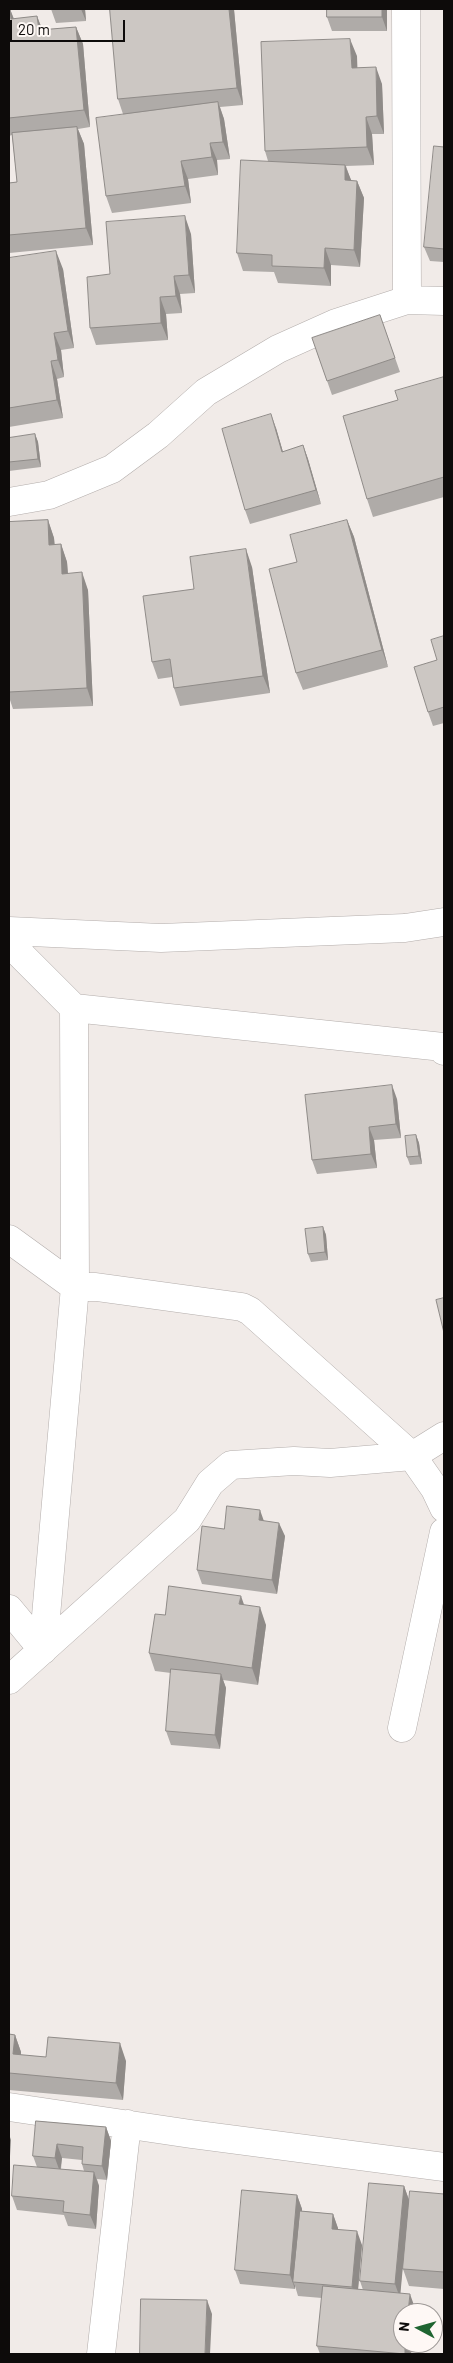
<!DOCTYPE html>
<html>
<head>
<meta charset="utf-8">
<style>
	body { margin:0 }
	#map { position:relative; width:453px; height:2363px; overflow:hidden; background:#f1ebe8; font-family:Barlow,sans-serif }
	canvas { display:block }
	.frame { position:absolute; inset:0; border:10px solid #0d0b0a; pointer-events:none }
	.north { position:absolute; left:393px; top:2303px; width:50px; height:50px; box-sizing:border-box; background:#fef8f5; border:1px solid #9e9997; border-radius:50%; rotate:276deg; font-size:14px; font-weight:700; line-height:20px; text-align:center; color:#0d0b0a }
	.north::after { content:''; display:block; margin:auto; width:18px; height:22px; background:#1f6531; clip-path:polygon(50% 0,100% 100%,50% 72%,0 100%) }
	.scale { position:absolute; left:10px; top:20px; width:115px; height:22px; box-sizing:border-box; border:2px solid #0d0b0a; border-top:0; padding-left:6px; font-size:15px; line-height:18px; white-space:nowrap; color:#0d0b0a; -webkit-text-stroke:4px #fef8f5; paint-order:stroke }
</style>
</head>
<body>
<div id="map">
<canvas width="453" height="2363"></canvas>
<div class="frame"></div>
<div class="north">N</div>
<div class="scale">20 m</div>
</div>
<script>
const ctx = document.querySelector('canvas').getContext('2d');
ctx.lineJoin = 'round';
function trace(path, color, width, dash) { ctx.strokeStyle = color; ctx.lineWidth = width; ctx.lineCap = dash ? 'butt' : 'round'; ctx.setLineDash(dash || []); ctx.stroke(path); }
function paint(path, color) { ctx.fillStyle = color; ctx.fill(path, 'evenodd'); }
const minor = new Path2D(`
	M406,9l1,291
	M9,502l40,-7 63,-26 46,-34 48,-43 72,-43 58,-26 71,-23 37,1
	M9,931l152,7 244,-10 39,-6
	M9,943l65,65 369,39 1,4
	M9,1239l66,48h21l146,20 8,4 162,145 23,33 9,19
	M9,1609l34,41
	M43,1650l32,-363 -1,-279
	M9,1680l178,-160 23,-37 21,-18 63,-4 36,2 82,-7 32,-20
	M402,1728l42,-196
	M9,2107l182,27 253,33
	M101,2354l26,-230`);
trace(minor, '#b3adab', 29);
trace(minor, '#fff', 28);
paint(new Path2D(`
	M9,9h1l4,10 23,-3 5,14 34,-3 7,17 7,83 -12,2 6,15 9,101 -84,8v-70l8,-1 -5,-47 -3,1z
	M51,9h34l1,12 -30,2z
	M110,9h124l9,96 -23,2 4,12 6,40 -13,1 1,15 -30,4 3,24 -79,10 -6,-17 17,-82 -5,-15z
	M327,9h60v22h-55l-5,-14z
	M357,56v12l25,16 2,50h-12l2,31 -28,1 5,15h6l7,17 -4,69 -29,-2v21l-53,-3 -4,-11 -31,-1 -6,-18 31,-92 -3,-10z
	M444,147v115l-14,-1 -6,-14z
	M191,234l4,59 -15,1 2,19 -16,1 2,26 -72,5 -6,-17 20,-54z
	M9,258l54,11 11,79 -13,2 3,27 -7,2 6,39 -54,9z
	M380,315l20,57 -68,23 -20,-57z
	M444,377v120l-71,20 -6,-18 31,-99z
	M276,428l7,24 20,-7 5,14 13,45 -71,20 -5,-14z
	M35,434l3,8 3,25 -32,4v-33z
	M48,520l6,18 1,7 6,-1 6,18 1,11 20,17 5,116 -80,3 -4,-12v-175z
	M347,520l7,17 34,130 -85,23 -7,-17 1,-111z
	M252,567l18,126 -90,13 -6,-18 -2,-11 -14,2 -6,-17 42,-73z
	M444,636v87l-11,3 -5,-14 9,-52z
	M397,1099l4,39 -27,2 3,28 -60,6 -5,-14z
	M416,1135l3,8 3,21 -12,1 -3,-8z
	M323,1227l3,8 2,25 -17,2 -3,-8z
	M263,1520l22,16 -8,58 -75,-10 -5,-14 27,-41z
	M244,1605l22,20 -8,60 -35,-5 3,8 -6,61 -49,-4 -5,-14 5,-58 -16,-2 -6,-18 16,-38z
	M9,2034l6,1 6,17v3l25,2 80,4 -3,39 -114,-10z
	M36,2121l70,6 5,14 -4,39 -10,-1 2,7 -3,43 -28,-3 -4,-11 -47,-5 -5,-14 25,-29 -4,-11zM62,2158l20,2v4l2,7 -23,-2z
	M404,2186l5,14 -9,93 15,15 -1,5h-11l9,30 -1,11h-91l-3,-8 5,-48 -24,-2 -3,-10v3l-55,-5 -5,-14 62,-75 5,14v2l31,3 5,15 24,16 -4,44 5,1 -3,-9z
	M444,2194v95l-35,-3 -6,-17z`), '#afaba8');
paint(new Path2D(`
	M10,9l6,16 -5,-6z
	M81,9h4l1,12z
	M229,9h5v1l9,95 -6,-17z
	M382,9h5v22l-5,-14z
	M37,16l7,18 -5,-4z
	M76,27l7,17 7,83 -6,-17z
	M350,39l7,17 1,30 -6,-18z
	M376,67l6,17 2,50 -7,-18z
	M218,102l6,17 6,40 -7,-17z
	M366,117l6,17 2,31 -7,-18z
	M77,127l7,17 9,101 -7,-17z
	M210,143l7,17 1,15 -6,-18z
	M181,161l7,18 3,24 -6,-17z
	M345,165l7,17 -7,-2z
	M357,181l7,17 -4,69 -6,-17z
	M185,216l6,18 4,59 -6,-18z
	M325,248l6,17v21l-7,-18z
	M56,251l7,18 11,79 -6,-17z
	M174,276l6,18 2,19 -6,-17z
	M160,297l6,17 2,26 -7,-17z
	M54,333l7,17 3,27 -6,-17z
	M51,361l6,18 6,39 -6,-18z
	M271,414l5,14 11,38 -5,-14z
	M35,434l3,8 3,25 -3,-8z
	M303,445l5,14 13,45 -5,-14z
	M48,520l6,18 1,24 -6,-17z
	M347,520l7,17 34,130 -6,-17z
	M61,544l6,18 2,29 -7,-17z
	M246,549l6,18 18,126 -7,-17z
	M82,572l6,18 5,116 -6,-18z
	M392,1085l5,14 4,39 -5,-14z
	M369,1127l5,13 3,28 -6,-14z
	M416,1135l3,8 3,21 -3,-8z
	M323,1227l3,8 2,25 -3,-8z
	M260,1510l5,14 -6,-4z
	M279,1523l6,13 -8,58 -5,-14z
	M241,1596l6,17 -8,-9z
	M260,1607l6,18 -8,60 -6,-17z
	M221,1674l5,14 -6,61 -5,-14z
	M15,2035l6,17 -1,19 -7,-17z
	M120,2043l6,18 -3,39 -7,-17z
	M106,2127l5,14 -4,39 -5,-14z
	M9,2134l2,6 -2,32z
	M57,2144l5,14 -2,14 -5,-14z
	M94,2172l5,14 -3,43 -6,-14z
	M404,2186l5,14 -9,98 -5,-14z
	M297,2195l5,14 -7,73h-2l2,4v3l-5,-14z
	M333,2214l5,14 -1,15 -5,-14z
	M357,2231l5,14 -5,56 -5,-14z
	M410,2294l5,14 -1,5h-6z
	M207,2300l5,14 -2,40h-5z
	M405,2343h7l-1,11h-6z`), '#8f8b88');
const building = new Path2D(`
	M9,9h1l1,10 26,-3 2,14 37,-3 8,83 -75,8z
	M110,9h119l8,79 -119,11z
	M327,9h55v8h-55z
	M350,39l2,29 24,-1 1,49 -11,1 1,30 -102,4 -4,-109z
	M218,102l5,40 -13,1 2,14 -31,4 4,25 -79,10 -10,-78z
	M77,127l9,101 -77,7v-52l8,-1 -5,-49z
	M434,146l10,1v102l-20,-2z
	M241,160l104,5v15l12,1 -3,69 -29,-2 -1,20 -52,-2v-11l-35,-2z
	M185,216l4,59 -15,1 2,20 -16,1 1,26 -71,5 -3,-51 23,-3 -4,-52z
	M56,251l12,80 -14,2 4,27 -7,1 6,39 -48,8v-150z
	M380,315l15,43 -68,23 -15,-43z
	M444,377v100l-77,22 -24,-83 55,-16 -3,-9z
	M271,414l11,38 21,-7 13,45 -71,20 -23,-81z
	M35,434l3,25 -29,3v-24z
	M48,520l1,25 12,-1 1,30 20,-2 5,116 -78,4v-170z
	M347,520l35,130 -86,23 -27,-104 28,-7 -7,-27z
	M246,549l17,127 -89,12 -4,-29 -18,3 -9,-66 51,-7 -4,-32z
	M444,636v71l-16,5 -14,-45 23,-7 -6,-20z
	M392,1085l4,39 -27,3 2,27 -59,6 -7,-65z
	M416,1135l3,21 -12,1 -2,-21z
	M323,1227l2,25 -17,2 -3,-25z
	M444,1298v35l-8,-33z
	M227,1506l33,4 -1,10 20,3 -7,57 -75,-10 5,-44 22,3z
	M169,1586l72,10 -2,8 21,3 -8,61 -103,-15 6,-39 10,1z
	M171,1669l50,5 -6,61 -49,-4z
	M9,2034l6,1 -2,19 33,3 2,-20 72,6 -4,40 -107,-10z
	M36,2121l70,6 -4,39 -20,-2 1,-17 -26,-3 -2,14 -22,-2z
	M14,2165l80,7 -4,43 -27,-3 1,-11 -52,-5z
	M369,2183l35,3 -9,98 -35,-3z
	M242,2190l55,5 -7,80 -55,-5z
	M410,2191l34,3v78l-41,-3z
	M300,2211l33,3 -1,15 25,2 -5,56 -59,-5z
	M323,2286l87,8 -2,19h-5v30h2v11l-88,-8z
	M141,2299l66,1 -2,54h-65z`);
paint(building, '#ccc7c3');
trace(building, '#8f8b88', 1);
</script>
</body>
</html>
